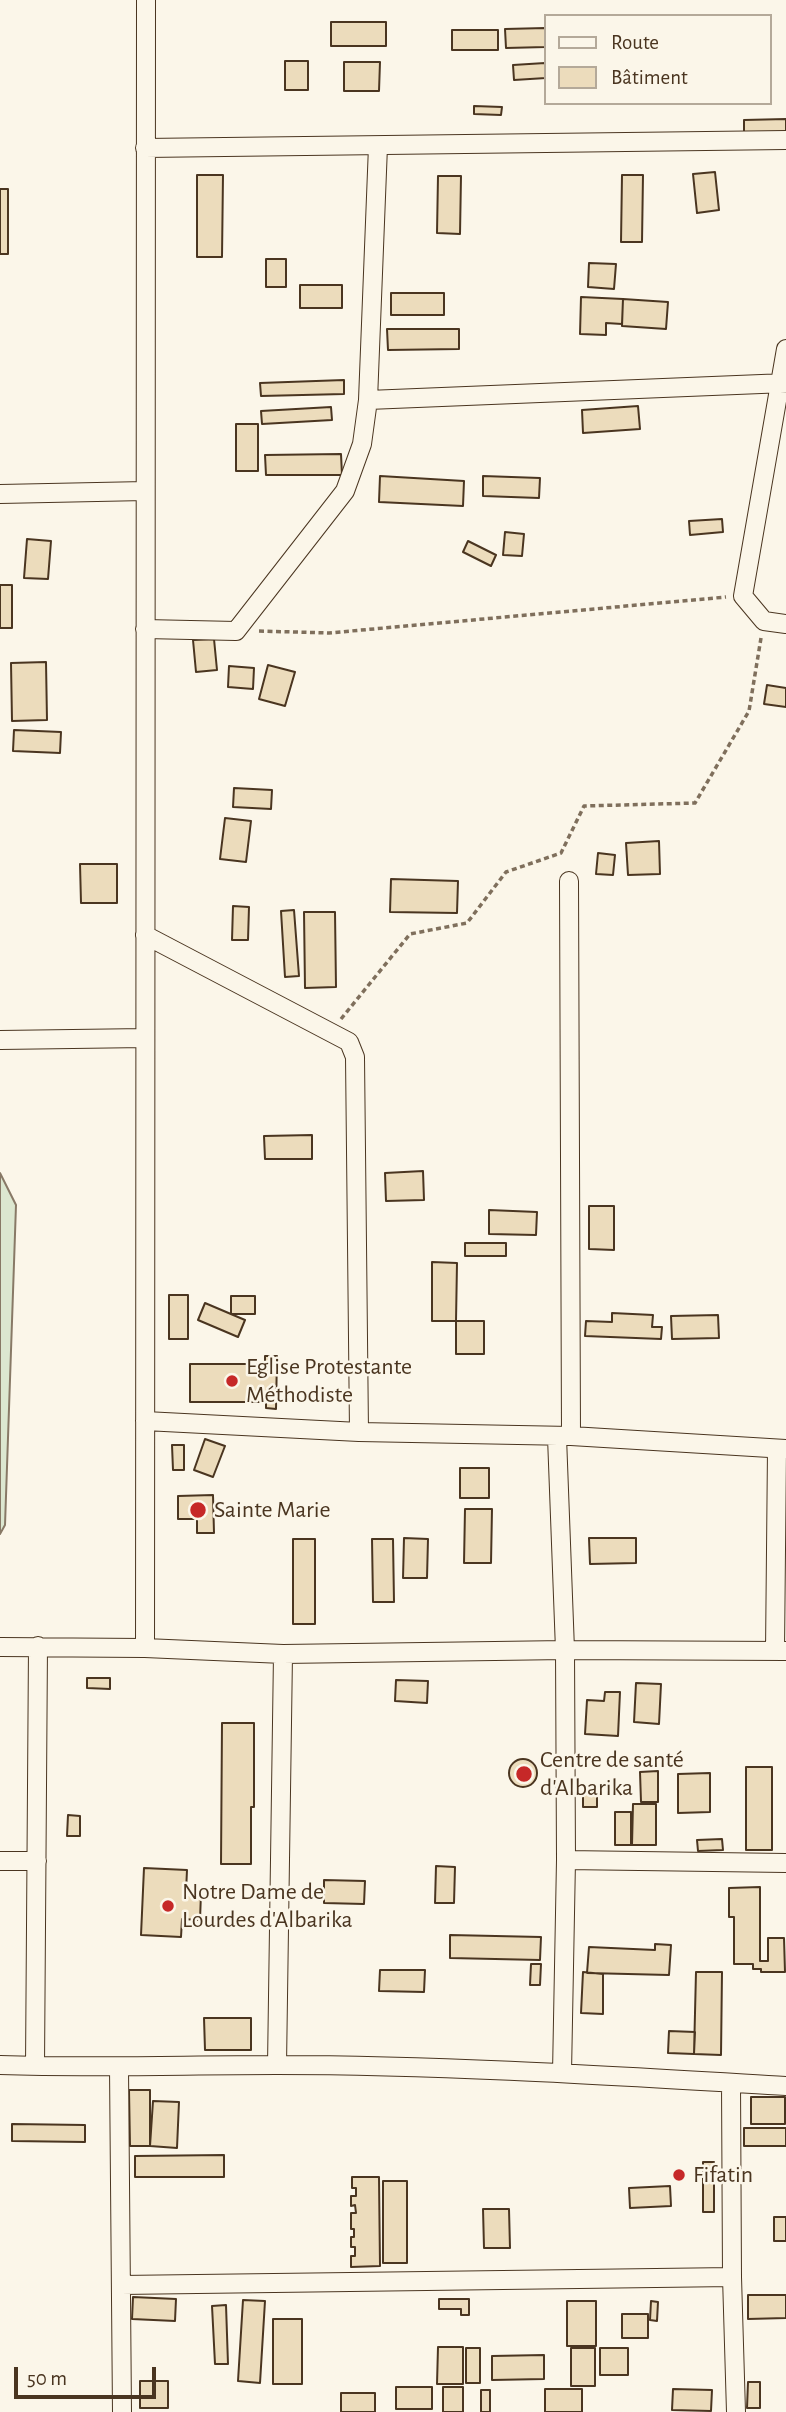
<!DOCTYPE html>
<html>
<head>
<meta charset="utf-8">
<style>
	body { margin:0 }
	#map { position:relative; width:786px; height:2412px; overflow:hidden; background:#fbf6e9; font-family:"Alegreya Sans",sans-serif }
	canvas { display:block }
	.legend { position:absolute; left:544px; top:14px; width:228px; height:91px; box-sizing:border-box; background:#fbf6e9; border:2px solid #b4a999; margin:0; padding:9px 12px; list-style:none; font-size:21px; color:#4a3520 }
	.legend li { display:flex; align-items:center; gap:14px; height:35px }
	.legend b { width:35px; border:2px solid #b4a999 }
	.scale { position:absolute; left:14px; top:2367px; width:142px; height:32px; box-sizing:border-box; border:4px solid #4a3520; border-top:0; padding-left:9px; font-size:21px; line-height:24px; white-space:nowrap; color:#4a3520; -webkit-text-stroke:5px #fbf6e9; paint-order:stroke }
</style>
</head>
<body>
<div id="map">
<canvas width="786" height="2412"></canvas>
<ul class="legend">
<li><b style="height:9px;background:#fbf6e9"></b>Route</li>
<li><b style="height:19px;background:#ecdcbc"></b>Bâtiment</li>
</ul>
<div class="scale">50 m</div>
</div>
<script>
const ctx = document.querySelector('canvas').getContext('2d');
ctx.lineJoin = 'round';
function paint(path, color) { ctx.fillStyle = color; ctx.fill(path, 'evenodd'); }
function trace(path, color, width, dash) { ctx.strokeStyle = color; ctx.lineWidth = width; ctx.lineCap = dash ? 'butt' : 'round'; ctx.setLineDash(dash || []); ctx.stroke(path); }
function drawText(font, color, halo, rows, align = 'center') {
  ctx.font = font + ' "Alegreya Sans",sans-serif'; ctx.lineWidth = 5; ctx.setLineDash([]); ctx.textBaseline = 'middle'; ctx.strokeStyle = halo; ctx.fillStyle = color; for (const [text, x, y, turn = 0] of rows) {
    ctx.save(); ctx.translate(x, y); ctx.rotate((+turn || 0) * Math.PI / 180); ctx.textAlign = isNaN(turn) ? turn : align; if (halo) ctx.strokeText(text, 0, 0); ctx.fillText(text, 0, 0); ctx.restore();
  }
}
const green = new Path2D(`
	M0,1173l16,32 -11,320 -5,9z`);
paint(green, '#dce7d0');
trace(green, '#887966', 2);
const building = new Path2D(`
	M331,22h55v24h-55z
	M546,28v19l-40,1 -1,-19z
	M452,30h46v20h-46z
	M285,61h23v29h-23z
	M344,62h36l-1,29h-35z
	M545,63l1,15 -32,2 -1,-15z
	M474,106l28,1 -1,8 -27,-1z
	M786,119v19h-42v-18z
	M715,172l4,38 -22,3 -4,-39z
	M197,175h26l-1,82h-25z
	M622,175h21l-1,67h-21z
	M438,176h23l-1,58 -23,-1z
	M0,189h8v65h-8z
	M266,259h20v28h-20z
	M589,263l27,1 -2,25 -26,-2z
	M300,285h42v23h-42z
	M391,293h53v22h-53z
	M581,297l42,2 -1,25 -16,-1v12l-26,-1z
	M623,299l45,3 -2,27 -44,-3z
	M387,329h72v20l-71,1z
	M344,380v14l-83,2 -1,-13z
	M638,406l2,23 -57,4 -1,-23z
	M331,407l1,13 -70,4 -1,-13z
	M236,424h22v47h-22z
	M341,454l1,21h-76l-1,-20z
	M380,476l84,5 -1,25 -84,-4z
	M483,476l57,2 -1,20 -56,-2z
	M722,519l1,13 -33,3 -1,-14z
	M505,532l19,2 -2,22 -19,-1z
	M27,539l24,2 -3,38 -24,-1z
	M468,541l28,14 -5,11 -28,-14z
	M0,585h12v43h-12z
	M214,639l3,31 -21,2 -3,-32z
	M46,662l1,58 -35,1 -1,-58z
	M268,665l27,7 -10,34 -26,-7z
	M229,666l25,2 -1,21 -25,-2z
	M767,685l19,3v19l-22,-3z
	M14,730l47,2 -1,21 -47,-2z
	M234,788l38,2 -1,19 -38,-2z
	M225,818l26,3 -5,41 -26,-3z
	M659,841l1,33 -32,1 -2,-32z
	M598,853l17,2 -2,20 -17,-1z
	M80,864h37v39h-36z
	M391,879l67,2 -1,32 -67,-1z
	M233,906l16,1 -1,33h-16z
	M294,910l5,66 -14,1 -4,-66z
	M304,912h31l1,75 -31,1z
	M312,1135v24h-47l-1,-23z
	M423,1171l1,29 -38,1 -1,-28z
	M589,1206h25v44l-25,-1z
	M489,1210l48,2 -1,23 -47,-1z
	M465,1243h41v13h-41z
	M432,1262l25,1 -1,58h-24z
	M169,1295h19v44h-19z
	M231,1296h24v18h-24z
	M205,1303l40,17 -7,17 -40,-17z
	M612,1313l41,2 -1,12h10l-1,12 -76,-3 1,-15 26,1z
	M718,1315l1,23 -47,1 -1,-23z
	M456,1321h28v33h-28z
	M265,1356h12l-1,53 -10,-1v-6h-76v-38h75z
	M205,1439l20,7 -12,31 -19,-7z
	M172,1445h12v25h-11z
	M460,1468h29v30h-29z
	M213,1495l1,38h-17v-14h-19v-23z
	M465,1509h27l-1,54h-27z
	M404,1538l24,1 -1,39h-24z
	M589,1538h47v25l-46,1z
	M293,1539h22v85h-22z
	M372,1539h21l1,63h-21z
	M87,1678h23v11l-23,-1z
	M396,1680l32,1 -1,22 -32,-2z
	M636,1683l25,1 -2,40 -25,-2z
	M605,1692h15l-2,44 -33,-2 2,-34 17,1z
	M222,1723h32v84h-3v57h-30z
	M509 1773a14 14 0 1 1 28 0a14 14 0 1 1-28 0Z
	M746,1767h26v83h-26z
	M658,1771v31h-17l-1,-30z
	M710,1773v39l-32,1v-39z
	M583,1790h14v17h-14z
	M633,1804h23v41h-24z
	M615,1812h16v33h-16z
	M68,1815l12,1v20h-13z
	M722,1839l1,11 -25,1 -1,-11z
	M436,1866l19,1 -1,36h-19z
	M144,1868l43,2 -1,22 15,1 -1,27 -18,-1 -1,18 -40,-2z
	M324,1880l41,1 -1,23 -40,-1z
	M760,1887v74h8v-23h16l1,34h-24v-3h-8v-5h-19v-47h-5v-29z
	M450,1935l91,2 -1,23 -90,-2z
	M655,1944l16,1 -2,30 -82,-2 2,-26 66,3z
	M531,1964h10l-1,21h-10z
	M380,1970h45l-1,22 -45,-1z
	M583,1972l20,2v40l-22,-1z
	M696,1972h26l-1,83 -27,-1z
	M204,2018h47v32h-46z
	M669,2031l26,1 -1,22 -26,-1z
	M129,2090h21v56h-20z
	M751,2097h34v27h-34z
	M153,2101l26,1 -2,46 -27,-2z
	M12,2124l73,1v17l-73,-1z
	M744,2128h42v18h-42z
	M224,2155v22h-89v-21z
	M703,2162h11v50h-11z
	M352,2177h27l1,89 -29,1v-11h4v-9h-4v-10h3v-8h-3v-16h5l-1,-8 -4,1v-10h5v-8h-4z
	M383,2181h24v82h-24z
	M670,2186l1,20 -41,2 -1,-20z
	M483,2209h26l1,39h-26z
	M774,2217h12v24h-12z
	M748,2295h38v23l-38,1z
	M133,2297l43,2 -1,22 -43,-2z
	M439,2299h30v16h-8v-6h-22z
	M243,2300l22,1 -5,82 -22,-2z
	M567,2301h29v45h-29z
	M651,2301l7,1 -1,19 -7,-1z
	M226,2305l2,59h-13l-3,-58z
	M622,2314h26v24h-26z
	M273,2319h29v65h-29z
	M438,2347h25v37h-26z
	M466,2348h14v35h-14z
	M571,2348h24v38h-24z
	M600,2348h28v27h-28z
	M544,2355v24l-52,1v-24z
	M140,2381h28v27h-28z
	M748,2382h12v26h-13z
	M396,2387h36v22h-36z
	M443,2387h20v25h-20z
	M545,2389h37v23h-37z
	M673,2389l39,1 -1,21 -39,-1z
	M481,2390h9v22h-9z
	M341,2393h34v19h-34z`);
paint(building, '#ecdcbc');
trace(building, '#4a3520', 2);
const street = new Path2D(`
	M145,148l641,-8
	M786,349l-43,247 21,25 22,3
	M368,400l418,-17
	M0,494l145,-3
	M145,629l91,2 109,-140 17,-47 6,-44 10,-254
	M569,881l2,555
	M145,935l204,107 6,15 4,375
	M0,1040l145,-2
	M145,1421l214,11 212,4 215,13
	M557,1437l8,213 1,210 -4,213
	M0,1647l145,1 138,6 282,-4 221,1
	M145,1648l1,-1648
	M775,1651l2,-202
	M566,1860l220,3
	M0,1861h37
	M0,2065c92,3 184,0 276,0 170,0 340,11 510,21
	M277,2065l6,-411
	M35,2066l3,-420
	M119,2068l3,344
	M731,2083l1,194 4,135
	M121,2285l611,-8`);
trace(street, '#4a3520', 20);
trace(new Path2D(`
	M259,631l70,2 397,-36
	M341,1019l69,-85 57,-11 39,-51 55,-19 23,-47 111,-3 54,-92 12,-73`), '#7f6f5c', 3.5, [5, 3.5]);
trace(street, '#fbf6e9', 18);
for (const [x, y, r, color] of [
	[232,1381,7,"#c62828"],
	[198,1510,9,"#c62828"],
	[524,1774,9,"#c62828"],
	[168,1906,7,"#c62828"],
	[679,2175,7,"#c62828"]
]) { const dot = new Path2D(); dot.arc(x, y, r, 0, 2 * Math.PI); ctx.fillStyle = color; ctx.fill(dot); trace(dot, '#fbf6e9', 2.5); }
drawText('24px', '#4a3520', '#fbf6e9', [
	["Eglise Protestante",246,1367],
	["Méthodiste",246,1395],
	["Sainte Marie",214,1510],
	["Centre de santé",540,1760],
	["d'Albarika",540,1788],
	["Notre Dame de",182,1892],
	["Lourdes d'Albarika",182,1920],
	["Fifatin",693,2175]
], 'left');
</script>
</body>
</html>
